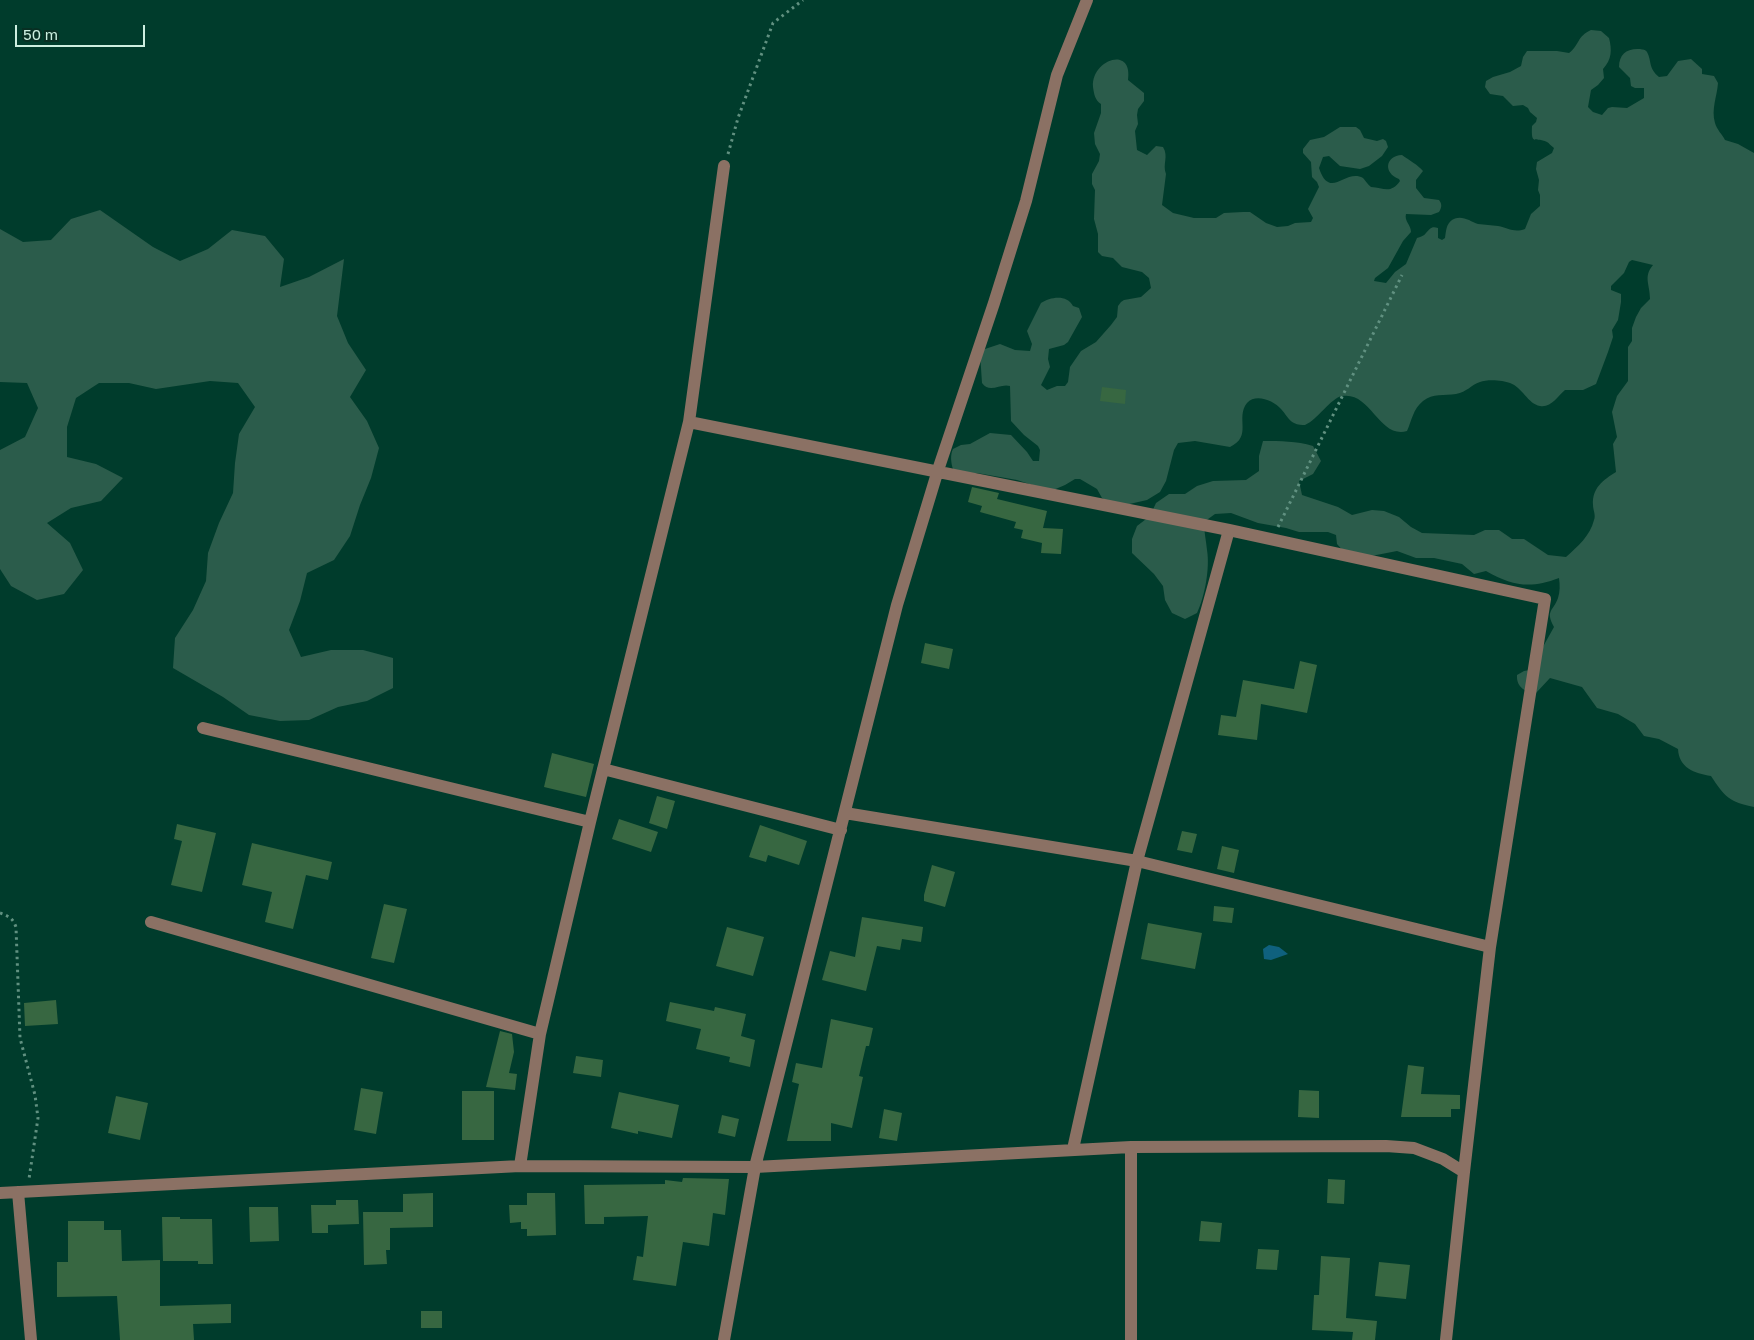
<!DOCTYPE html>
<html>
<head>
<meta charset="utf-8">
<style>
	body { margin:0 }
	#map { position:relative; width:1754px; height:1340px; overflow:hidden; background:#003c2c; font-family:"Golos Text",sans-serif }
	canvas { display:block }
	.scale { position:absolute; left:15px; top:25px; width:130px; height:22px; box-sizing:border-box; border:2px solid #ccefe0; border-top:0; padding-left:6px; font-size:15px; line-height:18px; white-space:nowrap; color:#ccefe0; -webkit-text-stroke:4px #082f23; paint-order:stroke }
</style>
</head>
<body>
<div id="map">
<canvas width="1754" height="1340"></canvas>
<div class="scale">50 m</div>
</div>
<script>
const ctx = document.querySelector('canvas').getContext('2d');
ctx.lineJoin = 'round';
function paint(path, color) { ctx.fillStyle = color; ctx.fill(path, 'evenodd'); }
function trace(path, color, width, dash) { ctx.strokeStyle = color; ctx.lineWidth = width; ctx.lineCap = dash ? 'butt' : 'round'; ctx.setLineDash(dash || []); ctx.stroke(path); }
paint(new Path2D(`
	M1591,30l10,1 8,7c3,12 3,21 -6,31l1,9 -6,7 -7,5 -3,17 5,5 9,3 6,-7 4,-1 15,1 17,-10v-10h-9l-4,-2 -1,-8 -11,-11c0,-13 8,-19 21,-18 3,1 5,0 7,3 5,9 1,16 12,25l8,-1 11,-15 13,-2 11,10v5l12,2 4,7c-1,14 -7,26 -3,40 2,7 7,11 10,17l13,4 16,9v654c-25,-5 -29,-10 -43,-31 -17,-3 -32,-8 -33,-27l-19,-10 -15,-3 -9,-12 -17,-10 -21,-6 -15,-21 -32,-9 -14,15c-10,0 -20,-6 -19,-18l7,-4 6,-1 24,-43c-9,-17 -1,-15 4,-29 2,-6 2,-13 1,-20 -29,11 -46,8 -73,-7l-12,3 -12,-10 -28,-6h-18l-19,-7 -36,7 -16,-5 -8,-9 -1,-9 -8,-3h-29l-13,-4 -28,-5 -27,-10 -16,1 -11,8c0,10 2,18 3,28 3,18 -2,46 -10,63l-12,6 -13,-6 -7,-13 -2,-14 -9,-12 -22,-21v-14l5,-13 13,-10 6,-13 13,-9h16l12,-8 16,-5 33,-1 13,-9v-15l4,-15c18,0 33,0 50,5l8,15 -8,13 -14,7 3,14 36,12 14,8 20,-5 12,1 15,6 12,10 11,6 52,2 11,-5h14l13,9h12l24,16 18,2c12,-11 24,-21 28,-37 2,-5 -1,-10 -1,-15 -1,-17 10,-25 23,-33l-3,-28 4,-7 -5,-25 5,-16 11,-15v-34l4,-6v-13l4,-11 5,-9 9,-9c0,-15 -7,-22 3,-34l-21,-5 -3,2 -5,11 -13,13v4l10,4v8l-3,18 -6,10 1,7 -5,15 -12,32 -13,6h-18c-7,6 -14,18 -25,16 -12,-2 -18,-19 -30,-23 -7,-3 -23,-4 -30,-1 -9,3 -13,10 -24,12 -12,2 -23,-1 -33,7 -10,8 -11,19 -16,30 -28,8 -36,-40 -65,-35 -11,2 -25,24 -37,29 -3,0 -7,0 -11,-2 -5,-2 -9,-10 -13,-14 -7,-8 -25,-16 -34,-6 -12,15 6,33 -17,44l-35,-6 -17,2 -4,7 -8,31 -6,11 -13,8 -22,5 -12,-1 -11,-6 -5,-9 -17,-10h-5l-10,6 -14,6 -34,-11 -40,-7h-15l-9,-4c-2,-6 -3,-14 0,-20l8,-4 9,-1 20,-11 21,2 16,17 6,9h6l1,-11 -2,-4 -14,-11 -13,-14 -1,-35c-10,-3 -20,8 -28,-3l-2,-30 5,-4 15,-5 15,6 15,1 2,-7 -5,-13 14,-28c9,-6 26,-9 32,3l6,2 3,9 -14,25 -4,3 -15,4 -1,10 2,8 -9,18 6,5 10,-4h8l3,-4 2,-15 11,-16 15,-9 15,-17 6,-8 1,-11 3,-4 3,-2 17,-3 10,-9 -2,-10 -7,-6 -20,-5 -9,-9 -11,-2 -4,-4v-18l-4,-15 1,-29 -3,-6v-10l7,-13 1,-7 -5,-10 -1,-11 7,-20v-9c-6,-4 -7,-10 -8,-17 -2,-27 40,-42 35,-7l16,13v8l-6,8 -1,6 1,9 -3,7 2,19 10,5 9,-9 7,1c6,10 -1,17 3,27l-4,31 11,8 21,5h22l8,-5 19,-1h7l16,11 11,4 11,-1 7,-3 16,-1 2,-4 -5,-9 11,-22 -2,-5 -5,-5 -1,-15 -8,-9v-4l7,-9 14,-3 16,-10h16l4,3 4,8 13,3 6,-2 3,2 2,6 -6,9 -13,10 -9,3 -20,-3 -11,-10 -6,1 -4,11c11,33 26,0 44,10 2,2 5,7 8,9 13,1 20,7 29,-6l-1,-2c-16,-6 -14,-23 3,-24 7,5 16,10 21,16l-7,9v8l8,10 15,2c3,4 3,7 0,12l-8,3 -25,-1c-2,7 5,11 5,18l-8,9 -15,27 -13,10 -1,3 12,2 9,-11 11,-8 11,-26c3,-1 7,-2 9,-5 4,-4 5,-7 12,-5v10l4,2 3,-2c1,-6 1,-14 7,-18 9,-6 18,1 26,4 7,1 13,1 20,2 10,2 16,7 27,3l6,-15 9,-8v-11l-2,-5 1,-10 -3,-11 1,-7 15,-9 2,-5c-3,-2 -5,-5 -7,-6 -12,-6 -16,5 -15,-16l4,-4 1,-4 -7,-6 -2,-4 -5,-3 -10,1 -10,-10 -13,-2 -5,-7 1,-6 7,-4 17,-5 11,-6 2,-9 4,-6h30l12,2c10,-7 8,-17 22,-23z
	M100,210l53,37 27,14 28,-12 24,-19 33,6 19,23 -4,28 29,-10 35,-18 -7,57 11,27 18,27 -16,27 17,24 12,27 -8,30 -11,27 -10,31 -16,24 -27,13 -7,28 -11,29 12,27 30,-7h32l30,8v30l-26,13 -29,6 -29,13 -29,1 -31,-6 -26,-18 -50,-29 2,-30 18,-28 13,-29 2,-28 11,-30 14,-30 2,-30 4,-29 16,-27 -17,-24 -28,-2 -54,8 -27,-6h-30l-23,15 -9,29v30l29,7 27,14 -22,23 -30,7 -24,15 23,20 13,27 -19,24 -27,6 -26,-14 -11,-17v-119l25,-13 13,-29 -11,-25 -27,-1v-153l23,13 28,-2 20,-21z`), '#2b5c4b');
paint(new Path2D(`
	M1269,945l10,2 9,7 -17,6 -7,-1 -1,-10z`), '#0f617e');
paint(new Path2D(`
	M1102,387l24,3 -1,14 -25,-3z
	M972,487l27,6 -2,6 50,12 -4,17 20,1 -2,25 -20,-1 1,-10 -21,-5 2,-8 -9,-2 2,-6 -36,-10 2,-6 -14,-4z
	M925,643l28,6 -4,20 -28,-6z
	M1300,661l17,4 -10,48 -46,-9 -4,36 -39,-5 3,-20 15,2 7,-37 51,9z
	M552,753l42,11 -8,33 -42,-10z
	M657,796l18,5 -8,28 -18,-6z
	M619,819l39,13 -7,20 -39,-13z
	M177,824l39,9 -14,59 -31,-7 11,-44 -8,-2z
	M760,825l47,16 -8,24 -31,-10 -2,7 -17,-5z
	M1182,831l15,3 -5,19 -15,-3z
	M252,843l80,19 -4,18 -22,-5 -13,54 -28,-7 7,-30 -30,-7z
	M1222,846l17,4 -5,23 -17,-4z
	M932,865l23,7 -10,35 -21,-6v-6z
	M384,904l23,5 -13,54 -23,-5z
	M1214,906l20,2 -2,15 -19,-2z
	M862,917l61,10 -2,15 -19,-3 -2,11 -23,-4 -11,45 -44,-11 8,-29 25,6z
	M1148,923l54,10 -7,36 -54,-10z
	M727,927l37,10 -11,39 -37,-10z
	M56,1000l2,24 -33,2 -1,-23z
	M670,1002l44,9 1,-4 31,7 -5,22 14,4 -5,27 -21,-5 1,-5 -34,-8 5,-20 -35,-8z
	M831,1019l42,9 -4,18h-3l-7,30 4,1 -11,51 -21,-5v18h-44l12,-57 -7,-2 4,-19 26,5z
	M500,1031l12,3 2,18 -5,21 8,1 -2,16 -29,-3z
	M576,1056l27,4 -2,17 -28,-4z
	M1408,1065l16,2 -3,27 39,1v14h-9v8h-50z
	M361,1088l22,4 -7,42 -22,-4z
	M1299,1090l20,1v27l-21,-1z
	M462,1091h32v49h-32z
	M619,1092l60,13 -7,33 -34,-7v3l-27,-6z
	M116,1096l32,7 -8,37 -32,-7z
	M884,1109l18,4 -5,28 -18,-3z
	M722,1115l17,4 -4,18 -17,-4z
	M683,1178l46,1 -4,36 -12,-2 -4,33 -26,-4 -7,44 -43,-6 4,-24 6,1 5,-41 -44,1v7h-19l-1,-39 81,-1v-4l17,2z
	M1328,1179l17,1 -1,24 -17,-1z
	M433,1193v34l-43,1v22h-4l1,14 -23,1 -1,-53h40v-18z
	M527,1193h28l1,42 -29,1v-7h-6v-7l-11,1 -1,-18h18z
	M336,1200h22l1,24 -31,1v8h-16l-1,-28h25z
	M249,1207h29l1,34 -29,1z
	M162,1217h18v2h32l1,45h-15v-3h-35z
	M68,1221h36v9h17l1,31 38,-1v46l71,-2v19l-38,1 1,16h-74l-3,-44 -60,1v-35h11z
	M1201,1221l21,2 -2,19 -21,-1z
	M1258,1249l21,1 -2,20 -21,-1z
	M1321,1256l29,2 -4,60 31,3 -2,19h-23l1,-8 -41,-2 2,-35h5z
	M1379,1262l31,3 -4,34 -31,-3z
	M421,1311h21v17h-21z`), '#376741');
trace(new Path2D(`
	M728,154l10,-36 35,-95 30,-23
	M1278,527l124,-252
	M0,913c8,3 13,5 16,14l4,111 15,57 3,23 -9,61`), '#619181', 3, [2.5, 4]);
trace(new Path2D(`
	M689,422l540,108 316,69 -55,348 -26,225 -18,168
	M203,728l387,94
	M603,769l238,61
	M845,813l292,48 353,86
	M151,922l389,112
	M1131,1147v193
	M1073,1149l64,-288 92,-331
	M520,1166l20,-132 50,-212 99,-400 35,-256
	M18,1192l13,148
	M0,1193l520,-27 235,1 376,-20 255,-1 28,2 29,11 21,13
	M724,1340l31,-173 142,-562 41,-135 56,-167 32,-102 31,-126 30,-75`), '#8b7164', 12);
</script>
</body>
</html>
